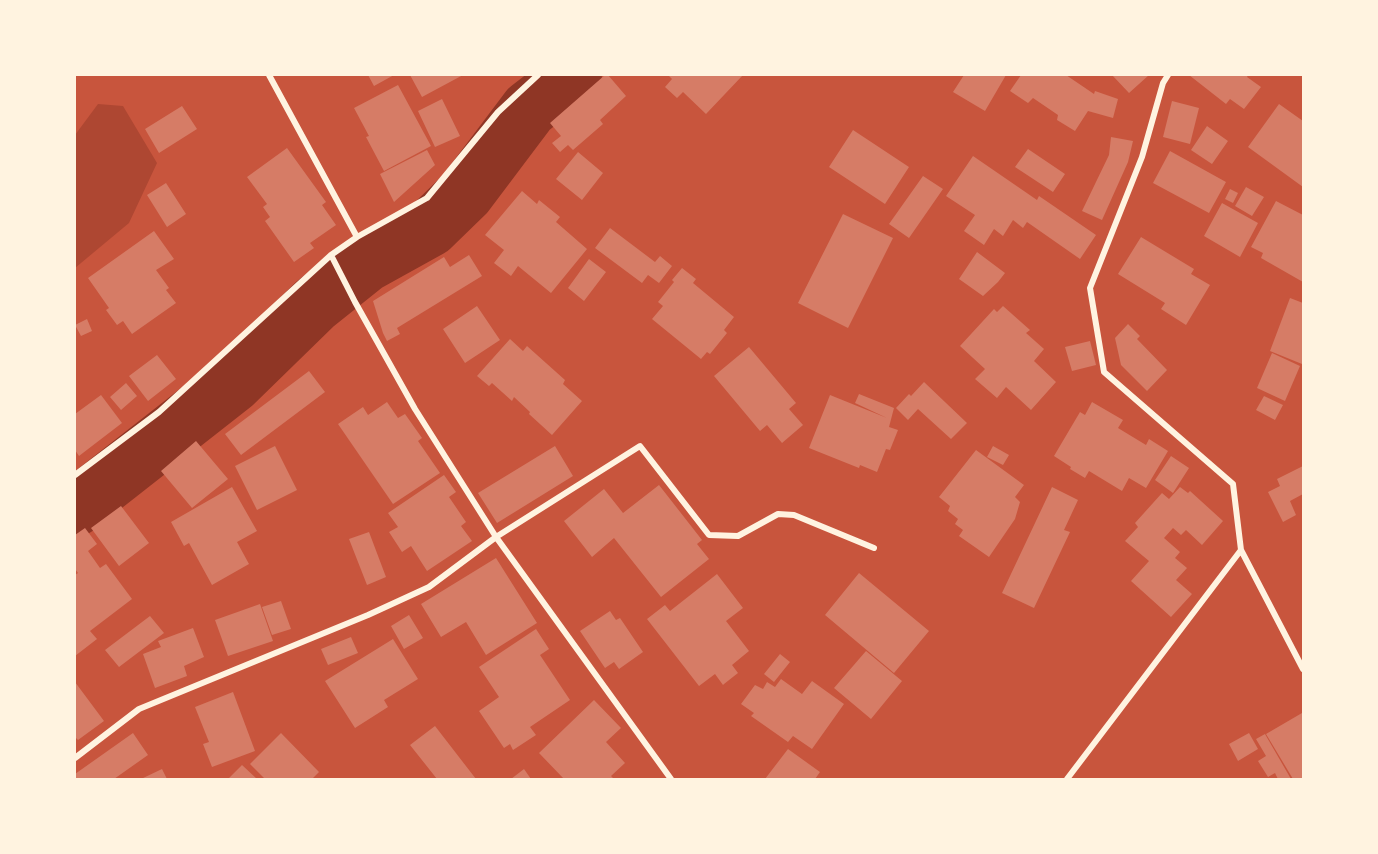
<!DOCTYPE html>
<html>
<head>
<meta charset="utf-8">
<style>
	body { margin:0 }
	#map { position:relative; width:1378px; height:854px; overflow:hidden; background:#c8553d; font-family:"PT Sans",sans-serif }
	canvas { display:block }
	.frame { position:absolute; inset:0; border:76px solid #fff3e0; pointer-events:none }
</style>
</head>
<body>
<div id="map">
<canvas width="1378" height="854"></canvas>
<div class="frame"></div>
</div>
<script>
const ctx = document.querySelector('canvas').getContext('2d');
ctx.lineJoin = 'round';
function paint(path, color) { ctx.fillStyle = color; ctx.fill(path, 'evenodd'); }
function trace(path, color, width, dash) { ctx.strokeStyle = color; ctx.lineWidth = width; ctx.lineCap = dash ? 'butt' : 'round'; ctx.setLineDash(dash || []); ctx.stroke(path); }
paint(new Path2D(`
	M98,104l25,2 34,57 -28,60 -54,45v-133z`), '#ae4732');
trace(new Path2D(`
	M75,508l158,-124 82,-80 50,-40 65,-36 35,-34 64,-85 44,-34`), '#8f3625', 58);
paint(new Path2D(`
	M368,75h26l-20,11z
	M410,75h53l-41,22z
	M605,75h3l18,21 -26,24 3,4 -30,26 -5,-5 -8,7 -8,-9 9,-7 -11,-13z
	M668,75h75l-37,39 -23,-22 -6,6 -12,-11 7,-8z
	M964,75h42l-21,36 -32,-19z
	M1021,75h45l28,19 1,-3 23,8 -5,19 -25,-7 -13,20 -18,-11 1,-5 -25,-17 -5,5 -18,-12z
	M1112,75h37l-20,18z
	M1189,75h59l-1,2 14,10 -17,22 -14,-10 -4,5z
	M398,85l33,61 -47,25 -18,-34 3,-1 -15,-28z
	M442,99l18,37 -25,11 -17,-36z
	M1172,101l27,7 -9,36 -27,-7z
	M1279,104l24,17v66l-55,-40z
	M182,106l15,23 -38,24 -14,-24z
	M1207,126l21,15 -16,23 -21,-14z
	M853,130l56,37 -24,37 -56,-37z
	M1111,137l22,4 -5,21 -26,58 -20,-9 27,-56z
	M287,148l39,54 -4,3 14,20 -26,18 4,5 -20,14 -29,-41 5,-4 -7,-10 4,-3 -20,-27z
	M1028,149l37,25 -12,18 -38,-25z
	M427,150l8,15 -41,37 -14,-28z
	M1170,151l56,31 -17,31 -56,-30z
	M578,152l25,21 -21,27 -26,-21z
	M973,156l64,44 2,-4 57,39 -16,24 -53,-37 -4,6 -10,-8 -10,16 -9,-7 -10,16 -20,-14 11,-16 -29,-19z
	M923,176l20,13 -34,49 -20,-14z
	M166,183l20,31 -19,13 -20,-32z
	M1246,187l18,10 -12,19 -17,-10z
	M1230,189l8,4 -5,10 -8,-4z
	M522,191l15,13 2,-4 21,17 -4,5 31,27 -36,44 -33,-27 -7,10 -17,-13 10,-13 -19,-15z
	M1276,201l27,14v67l-42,-24 2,-5 -12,-6z
	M1222,203l36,20 -18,34 -36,-21z
	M843,214l50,24 -45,90 -50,-25z
	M610,228l45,34 5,-6 12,10 -13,17 -11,-8 -6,8 -47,-35z
	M154,231l20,28 -18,11 13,18 -3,2 10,13 -44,31 -9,-13 -6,4 -11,-15 3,-2 -21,-30z
	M1141,237l53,32 -3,5 19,11 -24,40 -25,-16 4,-6 -47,-29z
	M977,252l28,21 -7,9 -15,14 -24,-17z
	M469,255l13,21 -85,52 3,6 -13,7 -4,-8 -10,-32 71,-44 6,10z
	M589,259l17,13 -22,29 -16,-13z
	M682,268l14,11 -3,4 41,34 -10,13 3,3 -17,21 -3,-2 -6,7 -49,-40 11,-13 -5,-4 16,-20 -2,-2z
	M1290,298l13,5 -1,61 -32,-13z
	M477,306l23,34 -35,23 -22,-34z
	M1003,306l27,24 -4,3 18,16 -10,12 22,21 -25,28 -25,-23 -9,11 -22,-19 10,-10 -25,-23 34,-37 3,3z
	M87,319l5,12 -11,5 -6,-11z
	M1128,324l12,12 -3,3 30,31 -20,21 -26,-26 -6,-27z
	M510,339l13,12 4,-5 38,34 -2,4 19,17 -30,34 -23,-21 1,-2 -16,-15 -2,4 -20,-18 -3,3 -12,-10z
	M1090,341l6,24 -24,6 -7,-24z
	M749,347l47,56 -7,6 14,16 -21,18 -15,-18 -7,6 -46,-55z
	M1272,353l28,13 -15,35 -28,-13z
	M157,355l19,24 -28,22 -19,-25z
	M309,371l16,21 -84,63 -16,-21z
	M924,382l43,41 -16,16 -33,-30 -10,11 -12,-12 13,-14 2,2z
	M126,383l11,13 -16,14 -11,-13z
	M859,394l35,14 -5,19 9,3 -8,20 -4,-1 -9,23 -17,-7 -1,3 -50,-20 21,-53 57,23 -32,-15z
	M101,395l21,28 -43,33 -4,-6v-36z
	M1264,396l19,9 -8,15 -19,-10z
	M387,402l11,16 7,-4 17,24 -4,3 22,32 -47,31 -55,-80 25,-17 5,8z
	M1092,402l31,18 -5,8 28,17 3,-6 19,12 -22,37 -17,-10 -7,13 -33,-20 -4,7 -15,-9 1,-2 -17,-11 26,-44 5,3z
	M196,441l32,38 -36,29 -31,-37z
	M275,446l22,44 -40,20 -22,-44z
	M555,446l18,30 -76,47 -19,-30z
	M993,446l16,9 -6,10 -16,-8z
	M976,450l48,35 -9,12 5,5 -5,17 -26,38 -30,-21 4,-6 -8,-6 3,-5 -10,-8 2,-5 -11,-9z
	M1171,456l18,12 -16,25 -18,-13z
	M1303,466v28l-13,7 6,14 -13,7 -15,-30 12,-6 -3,-7z
	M444,475l12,17 -7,5 17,25 -5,4 11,15 -45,30 -16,-25 -9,6 -13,-20 9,-5 -10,-14z
	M659,485l43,55 -5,4 12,15 -48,38 -47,-59 -22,19 -28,-36 40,-32 19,24z
	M232,487l25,44 -20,11 12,22 -37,21 -23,-42 -5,3 -13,-24z
	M1052,487l26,13 -14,30 6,2 -36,76 -32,-15z
	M1180,487l8,6 2,-2 33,30 -21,24 -16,-15 -5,5 -8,-7 -9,10 16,14 -5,6 12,10 -11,12 16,14 -21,23 -40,-36 18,-20 -24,-20 13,-14 -3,-4 27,-30 7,6z
	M121,506l28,37 -30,23 -28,-38z
	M85,528l12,16 -9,7 12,17 6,-4 26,35 -42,32 7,8 -22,17v-81l3,-2 -3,-4v-34z
	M369,532l17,45 -19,8 -18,-46z
	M496,558l41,65 -51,32 -20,-33 -25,15 -20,-33z
	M859,573l70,58 -35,42 -69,-58z
	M717,574l26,34 -17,13 23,30 -17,14 6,8 -14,11 -1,1 -8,-11 -16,12 -52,-67 18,-14 5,6z
	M281,601l10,28 -19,6 -10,-28z
	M260,604l13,37 -45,15 -13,-36z
	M610,611l6,9 4,-2 23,34 -24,17 -5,-7 -9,6 -25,-37z
	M409,615l14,23 -19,11 -13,-23z
	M150,616l14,17 -45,34 -14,-17z
	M193,628l11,29 -20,9 3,10 -32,12 -12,-34 18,-7 -3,-6z
	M536,629l13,20 -9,6 30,45 -40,27 6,8 -23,15 -3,-6 -6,4 -25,-37 20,-14 -20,-30z
	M351,637l7,16 -30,12 -7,-16z
	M393,639l25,40 -34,21 4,7 -33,21 -30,-47z
	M866,651l36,30 -31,38 -37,-31z
	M780,654l10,8 -16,20 -10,-8z
	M781,679l21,15 10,-13 32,23 -32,45 -19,-13 -5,6 -37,-26 3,-3 -13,-9 14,-19 8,4 4,-7 8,5z
	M75,682l29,39 -26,19 -3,-3z
	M233,692l22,59 -43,16 -9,-23 6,-2 -14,-35z
	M594,700l27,28 -15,14 19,21 -14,13 3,3h-50l-25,-26z
	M1302,713l1,2v64h-10l-27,-45z
	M435,726l41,53h-39l-27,-34z
	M133,733l15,22 -34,24h-39v-5z
	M281,733l38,39 -7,7h-47l-15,-15z
	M1249,733l9,16 -20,12 -9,-17z
	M1265,734l26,45h-13l-3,-6 -7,4 -10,-16 8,-5 -10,-17z
	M788,749l32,23 -5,7h-50z
	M242,765l15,14h-29z
	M162,769l5,10h-26z
	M524,769l7,10h-20z`), '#d67c66');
trace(new Path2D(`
	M269,75l88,162
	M1168,75l-5,8 -21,74 -52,131 14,84 129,112 8,66 62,119
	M331,255l24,47 60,107 81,128 175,242
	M75,475l84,-63 172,-157 26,-18 70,-39 71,-86 40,-37
	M75,758l64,-49 229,-94 61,-28 67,-50 144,-91 69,89 29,1 40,-22 16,1 80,33
	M1067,779l174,-229`), '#fff3e0', 6);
</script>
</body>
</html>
